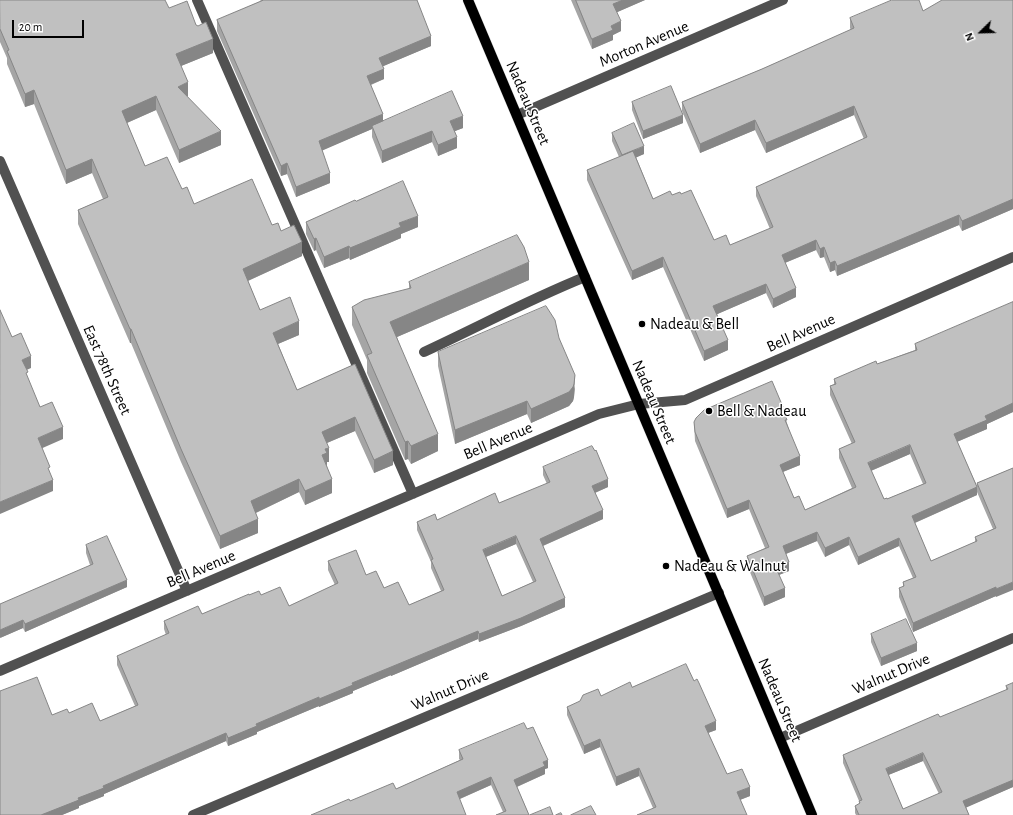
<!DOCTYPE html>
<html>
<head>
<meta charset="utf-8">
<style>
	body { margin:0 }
	#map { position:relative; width:1013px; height:815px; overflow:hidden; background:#fff; font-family:"Alegreya Sans",sans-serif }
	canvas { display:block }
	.north { position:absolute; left:961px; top:12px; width:40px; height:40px; -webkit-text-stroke:3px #fff; paint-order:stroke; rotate:247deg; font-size:11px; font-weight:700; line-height:16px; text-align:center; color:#000 }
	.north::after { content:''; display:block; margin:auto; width:14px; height:18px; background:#000; clip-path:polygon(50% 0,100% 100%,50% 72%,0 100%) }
	.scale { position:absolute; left:12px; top:20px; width:72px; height:18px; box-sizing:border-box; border:2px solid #000; border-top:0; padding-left:5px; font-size:12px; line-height:14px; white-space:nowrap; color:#000; -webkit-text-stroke:3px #fff; paint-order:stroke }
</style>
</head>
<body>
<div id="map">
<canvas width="1013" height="815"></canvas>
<div class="north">N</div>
<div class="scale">20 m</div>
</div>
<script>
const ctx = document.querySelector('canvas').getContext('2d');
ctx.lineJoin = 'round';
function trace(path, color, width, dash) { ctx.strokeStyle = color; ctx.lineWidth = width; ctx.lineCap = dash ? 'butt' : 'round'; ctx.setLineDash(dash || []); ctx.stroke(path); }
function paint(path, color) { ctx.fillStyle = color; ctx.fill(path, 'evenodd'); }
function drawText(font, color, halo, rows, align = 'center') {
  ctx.font = font + ' "Alegreya Sans",sans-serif'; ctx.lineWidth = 3; ctx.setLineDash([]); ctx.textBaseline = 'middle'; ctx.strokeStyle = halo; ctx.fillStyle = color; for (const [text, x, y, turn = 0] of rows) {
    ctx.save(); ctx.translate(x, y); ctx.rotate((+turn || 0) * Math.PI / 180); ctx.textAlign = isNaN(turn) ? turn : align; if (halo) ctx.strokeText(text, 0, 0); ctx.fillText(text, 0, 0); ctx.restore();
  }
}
const major = new Path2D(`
	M468,0l344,815`);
trace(major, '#dbdbdb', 11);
trace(new Path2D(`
	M197,0l216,494
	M517,115l266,-115
	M0,161l187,430
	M424,352c54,-25 106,-53 161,-75
	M0,671l599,-257 40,-10 46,-4 328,-143
	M780,738l233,-100
	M193,815l526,-222`), '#515151', 10);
trace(major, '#000', 10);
paint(new Path2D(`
	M0,0l169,8 27,17 17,28 -32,13 7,30h-1l34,49 -42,18 -23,-53 -29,13 18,43 37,23 12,15 78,21 9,6 21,25 -54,25 12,29 39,25 -21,9 19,46 58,-26 38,101 -19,8 -19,-42 -28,12 2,19h-2v4l5,27 -27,12 -6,-13 -43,21 2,20 -38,16 -39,-87 -50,-119h-1l-52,-119v-14l25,-11 -11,-26 -26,11 -32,-80 -9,3 -18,-43v-6l-7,-16z
	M260,0h157l14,46 -48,20 1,13 -13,6 12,36 80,7 -8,3 2,17 -19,8 -6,-14 -50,21 -10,-26v-8l-50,21 8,33 -34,14 -9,-23 -6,2 -64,-145v-11l44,-19z
	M571,0h74l-28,12 4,19 -8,4v5l-21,9z
	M1013,0v209l-51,22 -3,-6 -122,51 -2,-6 -5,2 -6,-15 -4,1 -4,-8 -31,13 11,34 -23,11 -7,-15 -49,21 11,36 -24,11 -41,-94 -31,13 -45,-100v-10l32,-13 -7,-16v-8l32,21 -8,3 17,42 19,-4 9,-1 33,46 16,5 40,-16 -14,-33v-9l108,-48 -10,-24 -88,38 -11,-23 -55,23 -18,-42v-9l80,-33 89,-39 -1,-2v-10l73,-7z
	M632,102l51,21 -40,16 -11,-29z
	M356,201l62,26 -17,7v4l-51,22 -1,-2 -25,10 -8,-18 -2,1 -8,-17v-12z
	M529,280l-132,57 41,114 -27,13 -3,-5 -3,1 -38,-87v-13l-15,-35v-18l57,-18v-7z
	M1013,302v110l-26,12v5l-30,13 20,44v-3l36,-15 -17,129v-1l-83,36 -14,-35v-9l4,-1v-5l10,-4 -14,-32 -41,19 -9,-20 -24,12 -8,-16 -31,13 3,17 -10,4 6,22 -21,9 -17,-41v-9l18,-8 -16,-39 -22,9 -32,-77 -1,-19 89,-12 17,55 -17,7 11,26 11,12 47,-22 -13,-30v-9l13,-5 -22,-49v-9l4,-2v-5l43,-15 38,-14v-6zM910,454l13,30 -36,15h-3l-13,-28zM977,492l16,37 -18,8v5l-44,19 -16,-38 62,-28z
	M559,338l16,51 -1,8 -1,4 -4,5 -38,17 -4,-9 -72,30 -17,-78v-14z
	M543,467l65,20 -13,6 8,26 -60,27 22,61 -44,19 -42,16 -1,-3 -87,37v-1l-38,16v2l-34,14v-1l-62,26v2l-29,12 -2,-5 -122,53v2l-25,10v2l-17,7h-62l52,-100 17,-2 31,8 35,-15 -18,-41v-9l49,-21 -2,-6v-8l38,-7 47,-19h12l28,11 46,-21 -7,-15v-9l38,14 18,13 25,17 32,-14 -10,-23v-6l-14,-32v-8l20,-2 62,-17 48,-19 -4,-9zM516,544l17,38 -31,14 -16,-39z
	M86,545l41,42 -102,45 -2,-4 -23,10 90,-73 -4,-12z
	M871,634l46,17 -36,15 -10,-24z
	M1013,683v104l-47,20 3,8h-113l-1,-2v-7l4,-2v-3l-16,-38v-8l97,-38 66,-27v-4zM923,761l16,33 -36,15 -15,-34z
	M632,687l84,43 -8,3 19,41 23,22 -10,4 -87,8 -14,-32 -23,10 -16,-39 -16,7 -17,-39v-8l34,-11z
	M459,750l89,18 -3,1v5l-28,13 12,28 -26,-3 -12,-27 -31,14 -110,2 46,-12 64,-29 -1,-1z`), '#a5a5a5');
paint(new Path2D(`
	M623,0h22l-32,14v-10z
	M621,21v10l-8,4v5l-21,9v-10l19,-13z
	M431,36v10l-52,22v-10z
	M213,39v14l-37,15v-14z
	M384,69v10l-17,7v-10z
	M188,82v14l-10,4v-13z
	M34,90v14l-9,3v-13z
	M156,96v14l-34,15v-14z
	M854,106v9l-88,38v-10z
	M383,114v10l-11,2v3l-53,23v-11z
	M683,115v8l-40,16v-8z
	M463,116v12l-13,5v-12z
	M755,120v10l-55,23v-9z
	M221,131v14l-42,18v-13z
	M432,131v11l-50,21v-12z
	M457,137v11l-19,8v-11z
	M644,146v8l-22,10v-8z
	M92,159v14l-26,11v-14z
	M287,163v11l-6,2v-10z
	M330,173v10l-34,14v-10z
	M1013,199v10l-51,22v-10z
	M959,215v10l-122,51v-10z
	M418,216v11l-17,7v4l-51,22v-12l49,-25z
	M316,238v12l-2,1v-12z
	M816,240v10l-34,14v-9z
	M302,242v14l-59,27v-14z
	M349,246v12l-25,10v-11z
	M824,247v10l-4,1v-9z
	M663,257v10l-31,13v-9z
	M835,261v9l-5,2v-9z
	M529,262v18l-139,60v-18z
	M766,284v9l-53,23v-10z
	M796,288v9l-23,11v-9z
	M299,321v14l-26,11v-13z
	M130,329h1v14h-1z
	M728,340v10l-24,11v-10z
	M31,356v12l-9,4v-12z
	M575,375l-1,22 -1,4 -4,5 -38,17v-14z
	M527,401v13l-72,30v-14z
	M1013,403v9l-26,12v5l-33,14v-9l31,-18z
	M355,417v14l-33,14v-13z
	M63,427v12l-25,11v-12z
	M438,434v17l-27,13v-18z
	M408,441v18l-3,1v-18z
	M910,445v9l-42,18v-9z
	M329,448v14h-2v4l-5,-11 3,-6z
	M393,451v14l-19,8v-13z
	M800,456v9l-20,8v-8z
	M299,479v13l-48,23v-14z
	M332,479v14l-27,12v-14z
	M608,479v8l-16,7v-8z
	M53,480v11l-53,23v-12z
	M977,487v8l-65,29v-8z
	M749,500v9l-22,9v-9z
	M603,510v9l-63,28v-8z
	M258,519v14l-38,16v-13z
	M817,532v9l-34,14v-9z
	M516,536v8l-33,14v-8z
	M849,537v8l-24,12v-9z
	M899,538v8l-41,19v-8z
	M789,562v9l-13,5v-8z
	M127,580v7l-102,45v-8z
	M1013,582v8l-17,7v-8z
	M996,587v9l-83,36v-9z
	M785,588v9l-21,9v-9z
	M565,598v9l-44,19 -42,16v-8z
	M23,620v8l-23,10v-8z
	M478,631v8l-87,37v-9z
	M917,643v8l-36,15v-8z
	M391,667v8l-38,16v2l-34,14v-8l33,-16z
	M319,697v9l-62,26v2l-29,12v-8l28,-14z
	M716,721v9l-11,4v-8z
	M226,733v8l-122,53v2l-25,10v2l-17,7h-21l62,-29z
	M600,739v8l-16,7v-8z
	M923,753v8l-37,15v-7z
	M548,760v8l-3,1v5l-31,14v-8l29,-18z
	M639,768v8l-23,10v-9z
	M491,777v8l-34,15v-8z
	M1013,780v7l-50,22v-8z
	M750,787v9l-13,5v-9z`), '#868686');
const building = new Path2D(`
	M0,0h165l4,8 18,-7 9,24 2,1 8,-4 7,17 -37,15 12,28 -10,5 43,44 -42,19 -23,-54 -34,15 23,55 22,-9 15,32 5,-2 7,17 58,-25 20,46 6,-2 3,8 13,-6 8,17 -59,27 17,41 30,-13 9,24 -26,12 24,57 58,-26 38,87 -19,9 -19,-43 -33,15 7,16 -4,1 2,4 -5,2 10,24 -27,12 -6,-12 -48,22 7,18 -38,17 -39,-87 -50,-120h-1l-52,-119 30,-13 -16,-38 -26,11 -32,-80 -9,4 -18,-43 2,-1 -9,-21z
	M264,0h153l14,36 -52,22 5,11 -17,7 16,38 -64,27 11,32 -34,14 -9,-24 -6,3 -64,-146z
	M576,0h47l-10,4 8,17 -10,5 2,4 -21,9z
	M892,0h27l4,11 19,-11h71v199l-51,22 -3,-6 -122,51 -2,-5 -5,2 -6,-16 -4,2 -4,-9 -34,15 14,33 -23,11 -7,-15 -53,22 15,34 -24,11 -41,-94 -31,14 -45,-101 46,-19 20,48 17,-8 2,4 8,-3 1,2 10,-4 23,50 12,-5 4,10 43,-18 -17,-40 111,-50 -13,-31 -88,37 -11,-23 -55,24 -18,-42 80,-33 92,-41 -4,-10z
	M671,86l12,29 -40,16 -11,-29z
	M452,91l11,25 -13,5 7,16 -19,8 -6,-14 -50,20 -10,-25z
	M634,123l10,23 -22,9 -10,-22z
	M403,181l15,35 -19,7 2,4 -51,21 -1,-2 -25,11 -8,-19 -2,1 -8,-17 49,-22 1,1z
	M517,235l7,12 5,15 -139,60 48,112 -27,12 -3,-5 -3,1 -38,-87 5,-2 -20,-46 12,-7 47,-12 -2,-6z
	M1013,302v101l-28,13 2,4 -33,14 23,53 -65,29 19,45 46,-20 -2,-4 21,-9 -19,-45 36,-15v114l-17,7v-2l-83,36 -14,-35 5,-2 -1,-4 13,-5 -17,-39 -41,19 -9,-20 -24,11 -8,-16 -34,14 6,16 -13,6 9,20 -21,9 -17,-41 22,-9 -20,-47 -22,9 -32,-77 -1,-10 2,-4 8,-8 68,-29 11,26 -1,1 5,12h-2l15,36 -20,9 14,33 5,-2 6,14 51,-23 -17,-38 16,-7 -25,-56 6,-2 -2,-5 42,-18 1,3 40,-14 -2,-6zM910,445l16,38 -39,16v-1l-3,1 -16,-36z
	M546,306l9,14 4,18 16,37 -1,9 -1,3 -4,5 -38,17 -4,-8 -72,29 -17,-78z
	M0,310l12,27 9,-4 10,23 -9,4 6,12 -2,1 14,34 12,-5 11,25 -25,11 12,29 -2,1 5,12 -53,22z
	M592,446l3,5 1,-1 12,29 -16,7 11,24 -63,29 25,59 -44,20 -42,16 -1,-3 -87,36 -39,16 1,2 -34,14v-2l-63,27 1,2 -29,12 -2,-5 -123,53 1,2 -26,10 1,2 -38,15h-41v-124l37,-14 15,38 15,-6 2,4 23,-10 8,18 38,-16 -21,-49 52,-23 -5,-12 34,-15 4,8 47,-20v1l10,-4 2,4 19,-8 9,19 49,-23 -10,-22 28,-11 10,25 10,-4 8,17 14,-6 11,23 35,-15 -13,-30 2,-1 -16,-37 18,-8 2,6 58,-27 4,10 51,-21 -7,-15zM516,536l20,45 -34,15 -19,-46z
	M107,536l20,44 -102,44 -2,-4 -23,10v-26l93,-40 -7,-19z
	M906,619l11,24 -36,15 -10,-24z
	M686,664l8,17 3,-2 2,4 17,38 -11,5 22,48 15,-5 8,18 -13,5 10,23h-110l19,-8 -17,-39 -23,9 -16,-38 -16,7 -17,-39 13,-6 3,-6 15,-6 3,7 29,-14 2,5z
	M1013,683v97l-50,21 6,14h-110l-4,-9 5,-3 -1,-2 3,-1 -19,-45 95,-41 2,3 68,-28 -2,-3zM923,753l19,39 -39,17 -17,-40z
	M524,723l3,6 6,-2 15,33 -5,2 2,4 -31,14 15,35h-33l10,-4 -15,-34 -34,15 9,23h-155l38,-16 1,2 43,-18 3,6 67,-30 -4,-9z
	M591,806l5,9h-25z
	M550,807l3,8h-23z
	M561,813l1,2h-6z`);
paint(building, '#c0c0c0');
trace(building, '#868686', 1);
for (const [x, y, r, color] of [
	[642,324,4,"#000"],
	[709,411,4,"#000"],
	[666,566,4,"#000"]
]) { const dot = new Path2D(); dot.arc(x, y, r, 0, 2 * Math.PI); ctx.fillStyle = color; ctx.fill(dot); trace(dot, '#fff', 1.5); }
drawText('16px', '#000', '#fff', [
	["Morton Avenue",644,44,-23],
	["Nadeau Street",528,103,67],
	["Bell Avenue",801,333,-24],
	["East 78th Street",107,370,66],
	["Nadeau Street",654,402,67],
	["Bell Avenue",498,441,-23],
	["Bell Avenue",201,569,-23],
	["Walnut Drive",891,674,-23],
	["Walnut Drive",450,690,-23],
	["Nadeau Street",780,700,67]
]);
drawText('16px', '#000', '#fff', [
	["Nadeau & Bell",650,324],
	["Bell & Nadeau",717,411],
	["Nadeau & Walnut",674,566]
], 'left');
</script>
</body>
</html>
